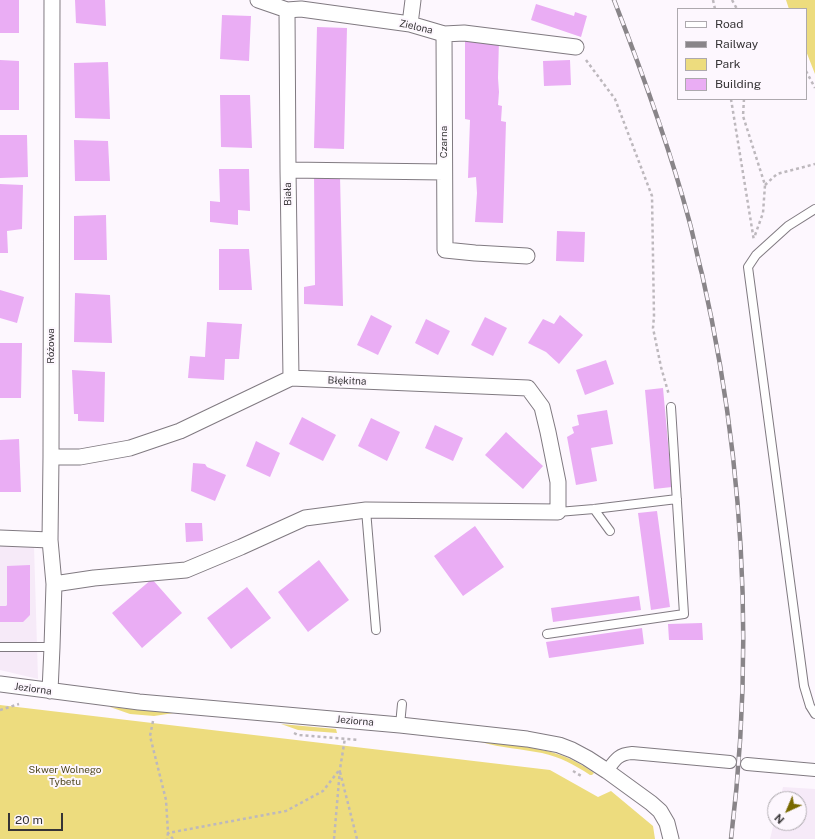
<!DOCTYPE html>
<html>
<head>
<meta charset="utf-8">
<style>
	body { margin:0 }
	#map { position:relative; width:815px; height:839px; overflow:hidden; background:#fdf7fe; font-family:"Public Sans",sans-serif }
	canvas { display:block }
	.legend { position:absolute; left:677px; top:8px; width:130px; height:92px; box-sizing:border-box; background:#fdf7fe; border:1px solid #ada9ae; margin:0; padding:5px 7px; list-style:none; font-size:12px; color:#363436 }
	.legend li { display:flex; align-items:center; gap:8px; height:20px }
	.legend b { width:20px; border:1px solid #ada9ae }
	.north { position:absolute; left:767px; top:791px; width:40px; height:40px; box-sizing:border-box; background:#fdf7fe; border:1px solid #ada9ae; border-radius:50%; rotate:224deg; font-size:11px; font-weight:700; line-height:16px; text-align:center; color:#363436 }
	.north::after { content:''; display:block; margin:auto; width:14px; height:18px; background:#786900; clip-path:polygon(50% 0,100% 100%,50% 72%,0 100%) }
	.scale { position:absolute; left:8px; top:813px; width:55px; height:18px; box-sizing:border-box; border:2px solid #363436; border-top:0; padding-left:5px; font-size:12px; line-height:14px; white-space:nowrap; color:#363436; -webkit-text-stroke:3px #fdf7fe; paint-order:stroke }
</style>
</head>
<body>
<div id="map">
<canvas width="815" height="839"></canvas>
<ul class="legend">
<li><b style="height:5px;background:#fff"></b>Road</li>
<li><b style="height:5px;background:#898589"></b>Railway</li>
<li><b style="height:11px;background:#eddc7e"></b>Park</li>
<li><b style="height:11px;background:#eaadf4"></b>Building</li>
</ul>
<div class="north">N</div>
<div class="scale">20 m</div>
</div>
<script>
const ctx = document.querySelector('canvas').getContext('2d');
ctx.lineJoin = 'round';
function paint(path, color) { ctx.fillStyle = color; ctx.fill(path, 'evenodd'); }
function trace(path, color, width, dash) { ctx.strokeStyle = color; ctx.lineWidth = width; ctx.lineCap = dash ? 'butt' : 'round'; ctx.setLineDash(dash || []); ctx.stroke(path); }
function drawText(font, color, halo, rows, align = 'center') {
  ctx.font = font + ' "Public Sans",sans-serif'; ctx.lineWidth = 4; ctx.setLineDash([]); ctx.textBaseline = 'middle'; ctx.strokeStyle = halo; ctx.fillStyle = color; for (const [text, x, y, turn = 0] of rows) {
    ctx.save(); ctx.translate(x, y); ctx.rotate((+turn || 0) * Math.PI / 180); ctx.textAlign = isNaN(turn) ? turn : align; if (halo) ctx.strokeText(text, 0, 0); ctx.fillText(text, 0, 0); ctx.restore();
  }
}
paint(new Path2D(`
	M0,545l34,1 4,133 -38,-9z
	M783,787l32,2v50h-45l5,-21v5h24v-24h-19z`), '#f6eaf8');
paint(new Path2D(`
	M786,0h29v74l-9,-23v-42h-17z
	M0,705l550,65 48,27 13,-6 42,35 2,13h-655z
	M110,707l64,6 -20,3 -24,-2z
	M281,724l55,5 1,4 -39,-3z
	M481,742c13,1 25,2 38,4 29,4 50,9 75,27l-2,2h-2c-15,-10 -30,-18 -48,-22 -20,-4 -41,-5 -61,-11z`), '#eddc7e');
paint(new Path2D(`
	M0,0h19v33h-19z
	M75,0h30l1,26 -30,-3z
	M536,4l38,12 1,-4 12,4 -6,21 -50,-17z
	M222,15l29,1 -2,45 -29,-2z
	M317,27l30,1 -3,121 -30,-1z
	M465,37l34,2 -1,39 1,14 -1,13 4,1 -1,15 5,1 -3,101 -28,-1 2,-29 -1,-16 -8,1 2,-58 -5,-1z
	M0,60l19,1v49h-19z
	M570,60l1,25 -27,1 -1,-25z
	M108,62l2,57 -35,-1 -1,-55z
	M220,95h30l2,53 -31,-1z
	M0,135h27l1,42 -28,1z
	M74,140l34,1 2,40h-35z
	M219,169h30l1,42 -12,-1v15l-28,-3v-21l10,1z
	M314,173l26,3 3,130 -39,-2v-17l11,-2z
	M0,184l23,1 -1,44 -15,2 1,22h-8z
	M106,215l1,45h-33v-44z
	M557,231l28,1 -1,30 -28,-1z
	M219,249h30l3,41h-33z
	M0,290l24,7 -7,26 -17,-5z
	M75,293l35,2 2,48 -38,-1z
	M371,315l21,11 -14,29 -21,-10z
	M560,315l23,20 -24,29 -13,-12 -18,-9 15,-24 11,5z
	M485,317l22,11 -14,28 -22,-11z
	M426,319l24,12 -12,24 -23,-12z
	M207,322l35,2 -3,35h-14l-1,21 -36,-2 2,-22 15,1z
	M0,343h22l-1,55h-21z
	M606,360l8,24 -29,11 -9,-25z
	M72,370l33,2 -1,50 -26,-1v-7h-4z
	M663,388l9,99 -18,2 -9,-99z
	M607,410l6,34 -22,4 6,33 -21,4 -9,-48 7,-4 -2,-6 7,-2 -2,-10z
	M302,417l34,18 -13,26 -34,-17z
	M371,418l29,14 -13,29 -29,-15z
	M435,425l28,13 -10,23 -28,-13z
	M506,432l37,34 -20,23 -38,-34z
	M19,439l2,53h-21v-52z
	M256,441l24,12 -10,24 -24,-11z
	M193,463l12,1 2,3 19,8 -11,26 -24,-10z
	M657,511l13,96 -19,3 -13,-97z
	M185,523h17l1,18 -17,1z
	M475,526l29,41 -41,29 -29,-40z
	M319,560l30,40 -41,32 -30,-40z
	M30,565v50l-7,7h-23v-16h6l1,-1v-39z
	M152,579l30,34 -40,35 -30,-35z
	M247,587l24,31 -40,31 -24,-31z
	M639,596l2,14 -88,12 -2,-14z
	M702,623l1,17h-34l-1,-16z
	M642,628l2,16 -95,14 -3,-16z`), '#eaadf4');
const service = new Path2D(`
	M815,209l-27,17 -32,29 -8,12 56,419 6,20 5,8
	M594,509l16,22
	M366,510l10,120
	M558,512l36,-3 83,-10
	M547,634l137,-20 -13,-207
	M0,647h52
	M400,725l2,-21`);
const pedestrian = new Path2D(`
	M747,764l68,6
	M607,771c8,-11 11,-17 25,-18l98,9`);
const minor = new Path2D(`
	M258,0l29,10 14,-1 109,15 34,10 20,-1 112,14
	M287,10l1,160 3,208
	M410,24l3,-24
	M444,34l1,216 30,3 52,3
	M288,170l156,2
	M51,457h29l50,-9 50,-17 111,-53 237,10 14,19 6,25 10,50v30l-192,-2 -61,8 -64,29 -55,23 -92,8 -40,6
	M0,538l50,2
	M0,684l139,18 261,23 127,14 32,6 13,5 15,8 20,13 44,32 9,8 7,12 4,16
	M50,691l2,-44 2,-63 -4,-44 1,-83 1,-457`);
trace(service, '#807a81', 10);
trace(pedestrian, '#807a81', 14);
trace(minor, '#807a81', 17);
trace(new Path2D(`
	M713,0l2,9
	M732,0l5,9
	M586,60l29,39 37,97 2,120 -1,12 8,39 8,28
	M806,71l9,17
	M731,99l23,142
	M744,99l-1,17 22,69 -2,28 -9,25
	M765,185l12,-11 38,-10
	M0,710l19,-6
	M153,721l-3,15 16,64 2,33 -1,6
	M294,733l4,2 61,5
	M573,771l10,6
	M340,772l17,67
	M173,839l-5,-6 118,-22 37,-20 17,-22
	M334,839l6,-70 5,-31`), '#bdb8bd', 2.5, [3, 3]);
trace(service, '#fff', 8);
trace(pedestrian, '#fff', 12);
trace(minor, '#fff', 15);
const rail = new Path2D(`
	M614,0c28,72 55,145 75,220 5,18 8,36 13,54 42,185 52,377 29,565`);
trace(rail, '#898589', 4.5);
trace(rail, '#fdf7fe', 3, [9]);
drawText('10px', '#363436', '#fdf7fe', [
	["Zielona",416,27,13],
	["Czarna",444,142,-90],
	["Biała",288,194,-91],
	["Różowa",51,346,-90],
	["Błękitna",347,381,2],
	["Jeziorna",33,689,8],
	["Jeziorna",355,721,5]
]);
drawText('10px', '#514a22', '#fdf7fe', [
	["Skwer Wolnego",65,770],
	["Tybetu",65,782]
]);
</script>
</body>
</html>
